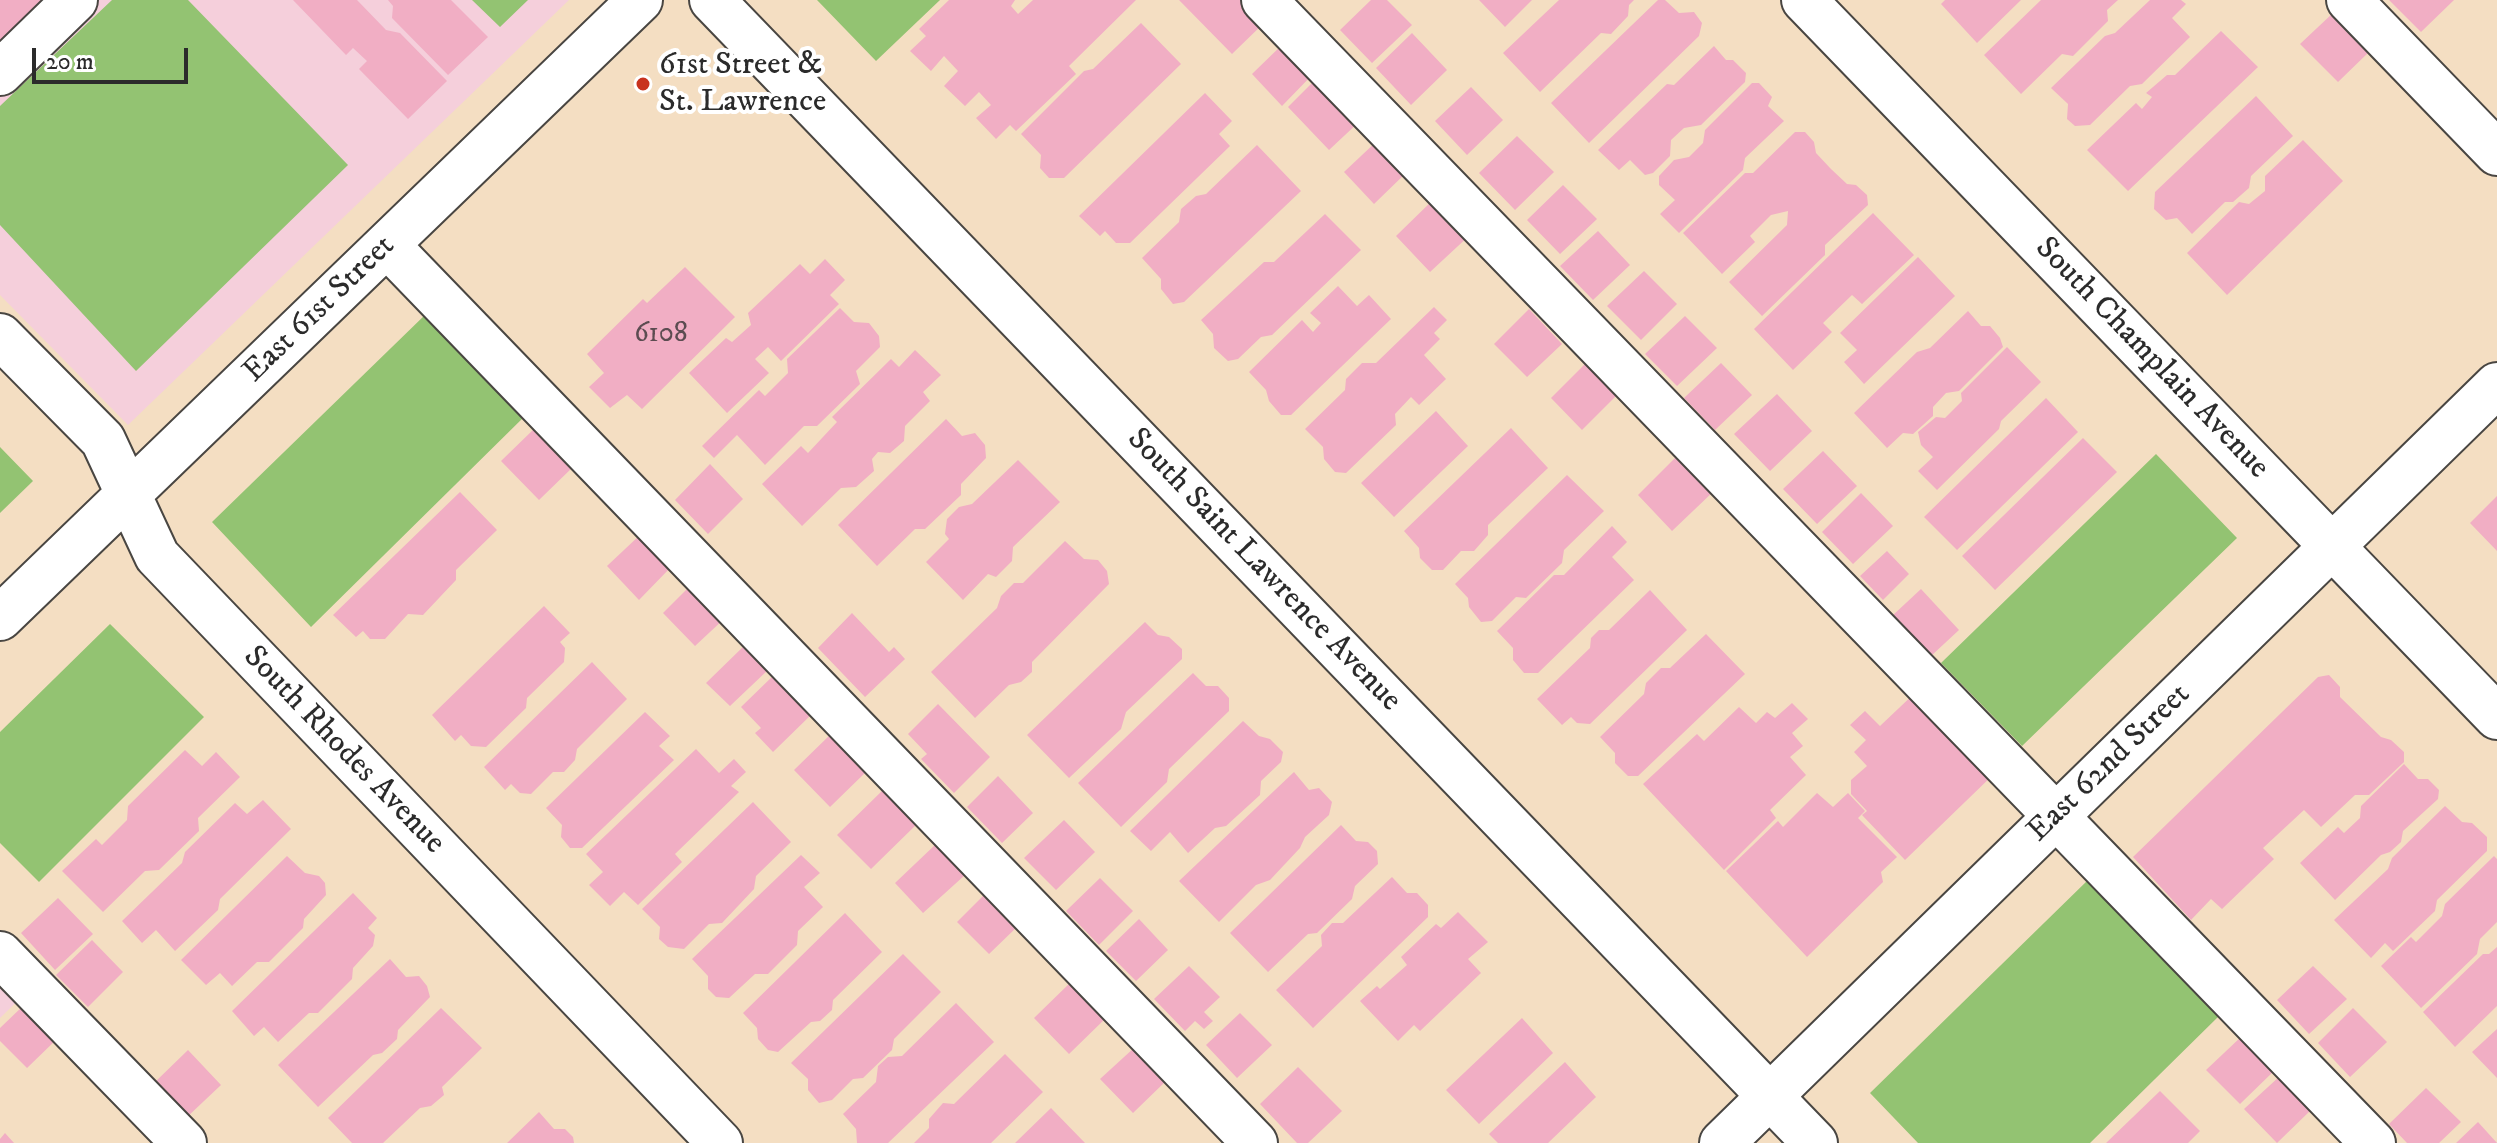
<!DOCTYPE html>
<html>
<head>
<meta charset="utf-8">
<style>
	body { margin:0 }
	#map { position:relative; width:2497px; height:1143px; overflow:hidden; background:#f4dec2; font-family:"IM FELL DW Pica",serif }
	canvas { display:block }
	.scale { position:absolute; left:32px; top:48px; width:156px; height:36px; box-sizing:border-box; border:4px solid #2b2b2b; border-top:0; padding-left:10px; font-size:24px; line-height:28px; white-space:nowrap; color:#2b2b2b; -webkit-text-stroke:6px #fff; paint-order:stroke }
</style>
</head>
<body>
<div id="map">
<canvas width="2497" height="1143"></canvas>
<div class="scale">20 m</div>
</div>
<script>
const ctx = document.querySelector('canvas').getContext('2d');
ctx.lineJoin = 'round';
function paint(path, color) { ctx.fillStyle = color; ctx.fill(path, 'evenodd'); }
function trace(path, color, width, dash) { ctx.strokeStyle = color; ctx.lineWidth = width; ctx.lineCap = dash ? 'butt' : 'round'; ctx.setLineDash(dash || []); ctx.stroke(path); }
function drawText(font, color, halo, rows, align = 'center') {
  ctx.font = font + ' "IM FELL DW Pica",serif'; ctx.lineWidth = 8; ctx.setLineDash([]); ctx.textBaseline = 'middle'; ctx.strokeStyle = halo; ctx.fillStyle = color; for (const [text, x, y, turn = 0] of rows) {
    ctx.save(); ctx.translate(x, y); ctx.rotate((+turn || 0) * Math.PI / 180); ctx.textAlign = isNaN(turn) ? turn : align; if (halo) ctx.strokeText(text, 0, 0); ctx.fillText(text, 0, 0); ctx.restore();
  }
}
paint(new Path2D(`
	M75,0h494l-441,425 -128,-130v-222z
	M0,954l32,33 -32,31z`), '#f5cfdb');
paint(new Path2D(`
	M112,0h76l160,165 -212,206 -136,-146v-119z
	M472,0h56l-28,27z
	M817,0h123l-64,61z
	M427,313l100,101 -216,213 -99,-105z
	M0,447l33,34 -33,32z
	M2156,454l81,84 -215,208 -81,-83z
	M110,624l94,93 -165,165 -39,-39v-111z
	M2088,880l131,136 -129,127h-172l-48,-50z`), '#93c372');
paint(new Path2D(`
	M0,0h44l-44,48z
	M293,0h64l29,30 14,3 47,48 -39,38 -49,-50 8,-8 -14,-13 -7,7z
	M388,0h63l37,37 -40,38 -56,-57 1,-12z
	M949,0h66l-4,6 7,8 15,-14h103l-67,66 7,8 -60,57 -6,-6 -14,14 -20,-21 15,-13 -12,-13 -14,14 -21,-20 14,-15 -14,-15 -13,15 -21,-20 16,-15 -7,-7z
	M1179,0h67l20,21 -34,33z
	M1371,0h16l25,25 -40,38 -32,-33z
	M1479,0h53l-27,27z
	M1559,0h75l-5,5 -1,11 -17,18 -10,-1 -61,59 -37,-39z
	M1658,0h7l14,13 15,-1 8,11 -3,13 -110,107 -38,-40z
	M1945,0h76l-44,43 -36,-39z
	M2041,0h77l-11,10 1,11 -35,35 -11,-2 -41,40 -37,-39z
	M2150,0h31l5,4 -14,14 18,19 -48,47 -12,2 -40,39 -15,1 -8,-7 1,-15 -17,-16 54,-52 10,-3z
	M2389,0h65l-33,32z
	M2333,13l37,38 -32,31 -38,-38z
	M1141,23l40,41 -117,114h-15l-9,-10 1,-13 -20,-21 63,-63 9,-2z
	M2221,31l37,36 -130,124 -41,-41 49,-47 6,6 10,-12 -6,-4 21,-18h8z
	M1412,33l35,37 -36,35 -35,-37z
	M1287,40l29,31 -34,35 -30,-32z
	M1714,46l12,14h7l13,13 -1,9 -44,43 -17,3 -13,12 -1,16 -17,17 -8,2 -15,-15 -11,10 -21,-20 69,-66 7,1z
	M1318,77l42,44 -31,29 -41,-43z
	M1752,83h7l13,14 -4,9 16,15 -39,37 -2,12 -64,63 -19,-19 15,-14 -16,-15v-9l15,-16 15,-3 14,-14 2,-13z
	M1471,87l32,33 -36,35 -32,-34z
	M1205,93l27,28 -13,13 11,12 -100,97h-14l-11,-12 -5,5 -21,-20z
	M2256,96l37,40 -42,40 -2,12 -16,14h-8l-33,32 -15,-16 -11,2 -12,-11 1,-17z
	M1795,132h10l9,10 2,11 15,16 16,15 9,1 11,10 1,10 -43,40v10l-63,61 -33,-34 58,-57 1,-14 -17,4 -21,21 5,6 -33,32 -39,-41 62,-60h8z
	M1517,136l37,36 -39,38 -36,-37z
	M1378,140l30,31 -34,33 -30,-32z
	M2303,140l40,41 -116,114 -40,-42 52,-51 10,2 16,-13v-15z
	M1257,145l44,46 -117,111 -11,2 -12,-15v-10l-19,-21 37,-36 2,-13 15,-13 10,-2z
	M1563,185l34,34 -37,35 -33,-34z
	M1436,197l35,37 -41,38 -34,-36z
	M1873,213l41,42 -52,49 -10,-9 -29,28 9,9 -39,38 -39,-41z
	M1325,214l36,36 -89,85 -11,2 -23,22 -10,2 -14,-13 -1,-14 -12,-14 63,-58h10z
	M1598,231l32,34 -37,35 -33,-34z
	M1918,257l37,39 -91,88 -20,-22 13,-12 -17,-17z
	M825,259l20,21 -15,15 9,9 -58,57 -13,-14 -13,12 14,14 -42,40 -38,-40 37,-35 6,4 19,-17 -3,-12 52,-49 10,10z
	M685,267l50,50 -93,92 -15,-14 -17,13 -21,-21 15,-14 -17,-19 56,-55 4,4z
	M1644,271l33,33 -36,36 -34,-34z
	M1338,286l19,20 12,-11 22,24 -100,96h-10l-12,-14 -3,-11 -17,-18 53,-52 11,12 8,-9 -11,-10z
	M1434,307l13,13 -13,13 6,6 -16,16 22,24 -27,26 -8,-8 -16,17 1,11 -50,48 -11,-1 -11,-13 -1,-12 -18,-18 40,-39 1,-11 16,-16h14z
	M840,308l14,14 15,1 10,13 1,11 -24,24 4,13 -43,42h-13l-39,39 -28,-30 -23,23 -12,-12 57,-56 6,6 23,-23 -1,-14z
	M1529,309l33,35 -35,33 -33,-33z
	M1968,311l13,15h9l10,12 3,9 -44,44 -13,2 -13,14v9l-20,18 -10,-1 -16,15 -33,-35 63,-61 13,-4z
	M1685,316l32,32 -40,38 -32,-32z
	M2007,347l34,35 -40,39 -2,8 -62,61 -19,-19 15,-14 -12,-12 -3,-13 18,-15 9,1 17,-17 -1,-8z
	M915,350l26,25 -18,17 7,9 -25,25 -1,15 -14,12 -12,-1 -6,7 2,12 -18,16 -15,1 -39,38 -40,-42 39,-38 7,7 29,-31 -5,-5 59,-58 8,8z
	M1590,359l31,32 -39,39 -31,-32z
	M1721,363l31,32 -37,35 -31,-32z
	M1777,394l35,37 -42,40 -36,-37z
	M2046,398l32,34 -121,118 -33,-33z
	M1436,411l32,35 -74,71 -33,-34z
	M946,419l16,17 13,-3 10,12 1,13 -25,26v11l-36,34h-10l-38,37 -39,-41z
	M536,427l38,39 -35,34 -38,-39z
	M1511,428l37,40 -60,57v10l-14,16h-13l-18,19h-11l-12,-12 -1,-10 -15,-17z
	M2083,438l34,34 -122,118 -33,-34z
	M1823,451l34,35 -40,38 -34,-35z
	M1680,453l35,37 -43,41 -34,-36z
	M1018,460l42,42 -47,45 -1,14 -16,16 -8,-3 -25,26 -37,-38 23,-23 -4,-5 2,-15 12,-12 13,-3z
	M710,464l33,35 -35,35 -33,-34z
	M1567,475l37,36 -40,39 -2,13 -36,35 -10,-1 -24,24 -11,1 -12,-15 -1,-9 -13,-14z
	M460,492l37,38 -41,40v10l-33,35 -15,-1 -23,25h-15l-7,-8 -7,6 -23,-22z
	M1861,493l32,33 -40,38 -31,-32z
	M2497,496v55l-27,-28z
	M1612,526l15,16 -15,15 22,23 -96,93h-14l-11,-13v-12l-16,-17 57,-56h10z
	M641,534l31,32 -33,34 -32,-34z
	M1065,541l19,18 14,1 9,11 2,13 -77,78v10l-11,10 -12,3 -34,33 -44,-46 66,-64 4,-12 13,-13h9z
	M1887,551l22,23 -26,26 -23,-24z
	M691,585l34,33 -30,28 -32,-33z
	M1921,589l38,41 -28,26 -39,-40z
	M1650,590l37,40 -97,94 -13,-1 -6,-6 -9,8 -25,-26 53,-51 1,-10 8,-8h10z
	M544,606l26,27 -10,9 5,6 -1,14 -37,36 -1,10 -40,39 -15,-1 -10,-11 -6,6 -23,-26z
	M852,613l37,39 5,-5 11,12 -40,38 -47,-49z
	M1145,622l13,13 11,2 13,12v10l-56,53 -5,17 -52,49 -42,-43z
	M1706,634l39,40 -107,102h-10l-13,-13v-10l-15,-16 44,-43 2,-11 15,-15h9z
	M746,644l23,25 -39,37 -24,-23z
	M592,662l35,37 -50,50 -2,11 -11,12h-11l-22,22 -11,-1 -9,-9 -6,6 -21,-23z
	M776,673l38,39 -41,40 -18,-19 6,-5 -20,-21z
	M1193,673l13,13h12l11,12v13l-60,58 -2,13 -46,45 -43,-44z
	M2329,675l11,12v10l41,40 10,3 13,12v10l-35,33h-14l-34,32 -17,-17 -41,38 11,11 -52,50 -11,-10 -20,21 -58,-63 185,-180z
	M1918,690l78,82 -91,88 -43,-45 5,-4 -16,-17v-14l16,-14 -13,-14 12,-12 -16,-15 15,-14 15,15z
	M1792,703l16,16 -16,14 11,13 -13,11 16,18 -36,35 6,8 -52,52 -81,-86 54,-50 7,7 35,-34 17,16 11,-11 8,6z
	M938,704l52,53 -36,36 -33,-34 6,-5 -19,-20z
	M645,712l25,24 -11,10 15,14 -92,88h-12l-9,-11 1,-12 -16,-17z
	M1243,721l16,15 11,3 13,13 -2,10 -20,19 -1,14 -34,31 -11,2 -27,25 -18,-21 -19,19 -21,-20z
	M833,732l36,37 -39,38 -36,-37z
	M696,749l23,24 15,-14 12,13 -15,14 8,6 -64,62 7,8 -44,43 -14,-13 -14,14 -21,-21 14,-13 -17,-18z
	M185,750l17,16 14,-14 24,25 -42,41 1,13 -40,39 -14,1 -42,41 -41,-41 34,-32 6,6 25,-25 1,-14z
	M2404,764l14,15h10l11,11 -1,9 -35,32 -2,11 -11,10 -9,3 -46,45 -35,-37 38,-36 6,6 16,-15 1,-12z
	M1294,772l15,18 10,-2 13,14 -3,13 -24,22 -5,11 -30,32 -14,5 -37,37 -40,-41z
	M998,776l35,37 -31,30 -35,-36z
	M886,787l33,35 -48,47 -34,-34z
	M1817,793l16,14 15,-14 17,18 -7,7 39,39 -16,15 2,10 -76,75 -81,-86 52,-50 5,6z
	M263,800l28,29 -71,70 -2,11 -43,41 -19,-21 -14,13 -20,-22 60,-58 3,-11 50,-49 12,11z
	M753,802l38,40 -35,34 -2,13 -32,34 -13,1 -25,25 -16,-2 -9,-8 1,-12 -18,-18z
	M2445,806l17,16 10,1 15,14v14l-50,49 -2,11 -42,40 -8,-8 -14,15 -37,-38 54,-51 4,-11z
	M1064,820l31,32 -39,38 -32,-32z
	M1341,825l15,16 12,1 9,9 1,13 -23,22 -3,13 -35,34 -9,1 -40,38 -38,-39z
	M936,844l29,31 -42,38 -28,-30z
	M801,855l19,18 -16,14 19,20 -25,24 -1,14 -29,29h-13l-26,24 -13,-1 -8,-8v-13l-16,-17z
	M287,856l18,17 14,3 6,7 1,12 -22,24 -1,9 -34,34h-12l-25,24 -12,-13 -14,12 -25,-25z
	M2494,856l3,3v63l-17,17 -3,15 -56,54 -40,-42 30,-29 5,5 26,-26 3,-12z
	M1392,877l15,16h10l11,12v12l-115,111 -37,-38 46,-44 -1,-11 11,-12h11z
	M1100,878l33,33 -34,34 -33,-34z
	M353,893l24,25 -9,10 7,7 -2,11 -20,22 -1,11 -34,34h-9l-31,29 -14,-15 -10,9 -22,-25z
	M986,893l32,33 -29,28 -32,-32z
	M58,898l35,36 -38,36 -34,-37z
	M1458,912l30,30 -20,17 13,14 -61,58 -6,-6 -16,16 -38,-40 17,-15 3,3 27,-24 -6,-8 35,-33 5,4z
	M845,913l37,39 -49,48 -1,10 -12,11 -9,1 -33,30 -10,-2 -10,-11 -1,-11 -14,-15z
	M1139,919l29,31 -32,31 -30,-30z
	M92,940l31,32 -35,35 -32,-32z
	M2497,947v59l-42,41 -32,-35 60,-58h6z
	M903,954l38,38 -47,47 -2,11 -29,28 -10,1 -21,21 -13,3 -11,-13v-11l-17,-16z
	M390,959l16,18 13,-1 8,10 3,11 -32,33 -1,9 -15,14 -9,2 -55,52 -40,-42z
	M1189,966l31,31 -16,15 9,9 -9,8 -9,-8 -10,10 -31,-32z
	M2313,966l34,33 -38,35 -32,-34z
	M1073,980l35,36 -39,38 -35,-36z
	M956,1003l38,39 -106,101h-31l-1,-14 -13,-15 33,-32 2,-16 10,-9 14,-1z
	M24,1005l34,33 -31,30 -27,-27v-13z
	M441,1008l41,40 -40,39 2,8 -13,11 -11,2 -37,35h-31l-24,-25z
	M2353,1008l34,34 -37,35 -32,-34z
	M1240,1013l32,32 -35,33 -31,-33z
	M1522,1018l31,35 -74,71 -33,-34z
	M2497,1029v49l-25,-26z
	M2242,1036l33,34 -35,34 -34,-34z
	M1135,1047l32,33 -34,33 -33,-34z
	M188,1050l33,35 -35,33 -33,-34z
	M1005,1054l38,38 -52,51h-77l15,-15v-9l14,-16 11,1z
	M1565,1062l31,35 -48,46h-50l-9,-9z
	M1298,1067l44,44 -34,32h-11l-37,-39z
	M2280,1076l32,33 -35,34 -33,-34z
	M2426,1088l35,34 -22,21h-32l-18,-19z
	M2160,1091l40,40 -12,12h-82z
	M1051,1108l34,35h-70z
	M539,1112l15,17h11l8,8 1,6h-67z
	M2478,1122l19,21h-41z
	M5,1133l9,10h-14v-4z`), '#f1aec4');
const minor = new Path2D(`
	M712,0l1103,1143
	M1264,0l1109,1143
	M1804,0l693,717
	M2349,0l148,153
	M0,73l75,-73
	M388,246l867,897
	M0,336l103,104 54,116 563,587
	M0,618l640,-618
	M0,954l184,189
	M1722,1143l775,-758`);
trace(minor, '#494642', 48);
trace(minor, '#fff', 44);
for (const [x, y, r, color] of [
	[643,84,8,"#c8321e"]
]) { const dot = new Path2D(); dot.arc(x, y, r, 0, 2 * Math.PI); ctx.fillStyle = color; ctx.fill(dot); trace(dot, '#fff', 3); }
drawText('28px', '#5c4c51', null, [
	["6108",661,335]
]);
drawText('32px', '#2b2b2b', '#fff', [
	["61st Street &",659,66],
	["St. Lawrence",659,103]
], 'left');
drawText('32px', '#2b2b2b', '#fff', [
	["East 61st Street",320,310,-44],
	["South Champlain Avenue",2151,359,46],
	["South Saint Lawrence Avenue",1263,571,46],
	["South Rhodes Avenue",343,751,46],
	["East 62nd Street",2110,764,-44]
]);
</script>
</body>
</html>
